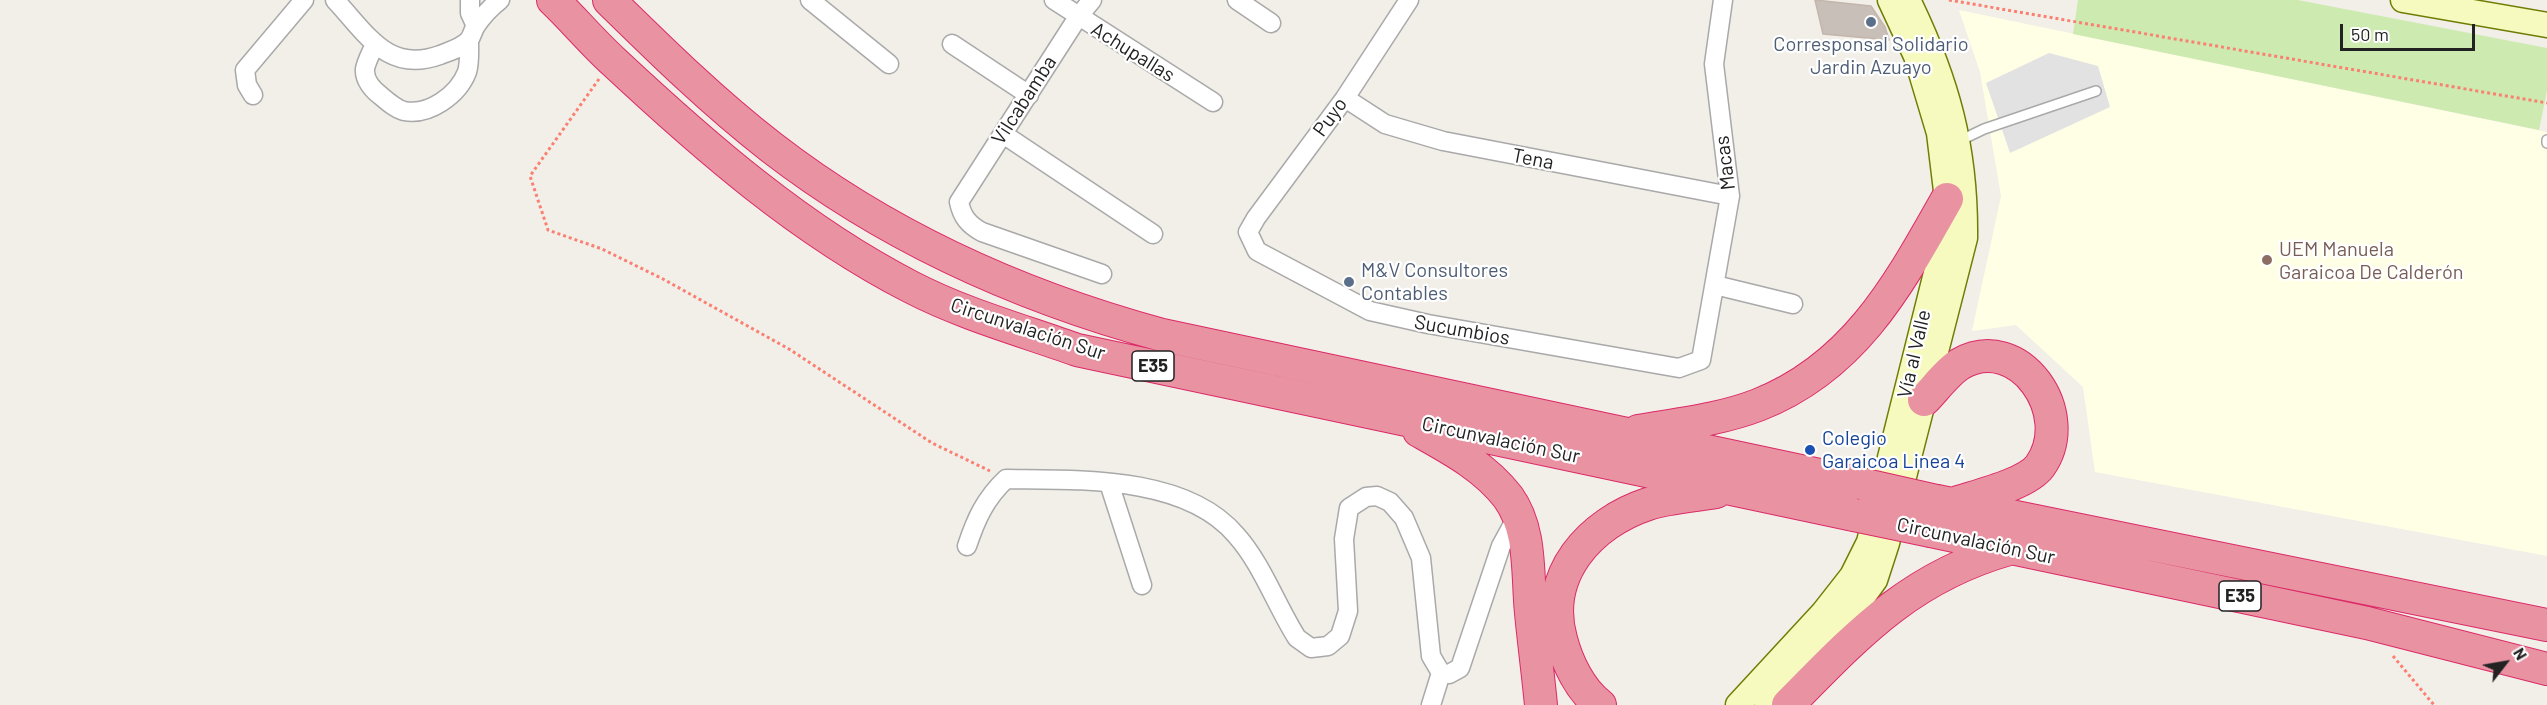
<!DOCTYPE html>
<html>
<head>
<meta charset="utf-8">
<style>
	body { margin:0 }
	#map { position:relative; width:2547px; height:705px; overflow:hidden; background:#f2efe9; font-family:Barlow,sans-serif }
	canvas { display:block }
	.north { position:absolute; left:2475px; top:633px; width:60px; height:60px; -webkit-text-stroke:4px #fff; paint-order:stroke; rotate:59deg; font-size:16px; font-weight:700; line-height:24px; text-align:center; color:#222 }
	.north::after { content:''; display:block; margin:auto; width:21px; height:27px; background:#222; clip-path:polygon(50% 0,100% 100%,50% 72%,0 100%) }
	.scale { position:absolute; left:2340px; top:24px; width:135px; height:27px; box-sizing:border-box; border:3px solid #222; border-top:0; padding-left:8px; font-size:18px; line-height:21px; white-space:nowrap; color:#222; -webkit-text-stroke:4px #fff; paint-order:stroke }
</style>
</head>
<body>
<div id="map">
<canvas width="2547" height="705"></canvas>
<div class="north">N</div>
<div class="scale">50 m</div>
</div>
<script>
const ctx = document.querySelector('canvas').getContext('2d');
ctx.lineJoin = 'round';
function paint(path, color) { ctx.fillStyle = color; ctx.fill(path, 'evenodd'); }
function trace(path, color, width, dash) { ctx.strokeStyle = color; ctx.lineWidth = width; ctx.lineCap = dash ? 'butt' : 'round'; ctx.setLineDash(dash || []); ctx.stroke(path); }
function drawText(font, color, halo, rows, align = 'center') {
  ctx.font = font + ' Barlow,sans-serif'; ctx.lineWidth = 4.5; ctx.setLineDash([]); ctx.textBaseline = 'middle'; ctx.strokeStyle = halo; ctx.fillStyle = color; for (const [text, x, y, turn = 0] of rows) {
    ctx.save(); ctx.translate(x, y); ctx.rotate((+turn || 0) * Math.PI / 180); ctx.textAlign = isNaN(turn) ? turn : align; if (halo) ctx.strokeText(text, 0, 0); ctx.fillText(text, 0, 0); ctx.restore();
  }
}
paint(new Path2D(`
	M1959,10l588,122v424l-452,-84 -12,-85 -67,-62 -44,6 29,-135 -21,-124z`), '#ffffe5');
paint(new Path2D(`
	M2078,0h220l249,48v43l-8,39 -466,-96z`), '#cdebb0');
paint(new Path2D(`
	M2049,53l49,13 12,41 -100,46 -24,-70z`), '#e2e2e2');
const building = new Path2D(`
	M1815,0l56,6 14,21 4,13 -66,-6z`);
paint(building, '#c7bfb8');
trace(building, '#c4b6ab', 1.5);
const lane = new Path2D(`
	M2547,140v3
	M1959,141l25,-12 112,-38`);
const street = new Path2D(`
	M335,0c32,34 53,74 105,55 10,-4 22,-7 29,-15 3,-4 4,-9 6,-13 6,-9 16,-20 25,-27
	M470,0v13l6,13
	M810,0l79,64
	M1054,0l159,102
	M1092,0l-14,17 -119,185c3,15 10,23 23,30l120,42
	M1237,0l34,23
	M1409,0l-64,98 -89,120 -8,14 9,19 113,60 58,13 251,44 22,-8 29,-164 -16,-132 9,-64
	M375,44c-3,7 -9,18 -10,25 -1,11 8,21 16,27 7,6 15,13 23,15 25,5 54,-16 63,-39 3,-10 2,-22 2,-32
	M952,44l77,51
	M253,95l-6,-10 -2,-15 59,-70
	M1345,98l40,26 58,17 287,55
	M1003,134l150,100
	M1715,285l78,19
	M1109,483l33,102
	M967,546c9,-27 18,-47 39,-67 71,1 179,-4 230,56 26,29 40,70 61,103l14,10 17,-2 12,-10 8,-25 -4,-72 5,-31 17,-11 11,-1 13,6 14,16 17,40 10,98 10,17 8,1 11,-6 41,-122 17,-31
	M1431,705l10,-32`);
const secondary = new Path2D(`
	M2403,0l144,25
	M1738,705l85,-92 29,-37 17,-34 76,-305 2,-38 -8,-66 -23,-77 -26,-56
	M1767,705l84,-92 24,-33 12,-37 78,-305c1,-90 -18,-158 -57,-238`);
const highway = new Path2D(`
	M553,0c21,20 39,42 61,62 90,84 186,168 297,225 52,27 110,43 166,63l777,165
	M609,0c52,51 104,102 162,147 115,89 251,150 391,188l704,150
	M1924,400c11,-11 23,-28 36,-36 59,-34 117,50 80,102 -14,19 -65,30 -88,38
	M1419,431c32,18 66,36 89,66 24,33 19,77 23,116 3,31 7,61 10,92
	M1638,431c40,-7 81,-11 120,-26 97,-38 141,-121 189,-206
	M1937,501l610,124
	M1931,531l436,92 180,46
	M1600,705c-20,-15 -33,-43 -39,-66 -18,-64 29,-116 87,-135 22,-7 46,-8 68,-12
	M1788,705c70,-71 122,-128 221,-156`);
trace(lane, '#a9a9a9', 12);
trace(street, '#a9a9a9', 21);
trace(secondary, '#707d05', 27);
trace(highway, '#dc2a67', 34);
trace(new Path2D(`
	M1949,0l598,103
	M599,79l-69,97 18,54 54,19 61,30 126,70 143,94 58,28
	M2393,656l41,49`), '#fa8072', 3, [3, 3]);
trace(lane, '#fff', 9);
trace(street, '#fff', 18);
trace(secondary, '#f7fabf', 24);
trace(highway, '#e892a2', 32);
const highwayBridge = new Path2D(`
	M1866,485l71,16
	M1854,515l77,16`);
trace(highwayBridge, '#dc2a67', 34, []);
trace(highwayBridge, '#e892a2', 32);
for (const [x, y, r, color] of [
	[1871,22,6,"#5c6f8a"],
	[2267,260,6,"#8d6e63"],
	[1349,282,6,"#5c6f8a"],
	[1810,450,6,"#1a4fb4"]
]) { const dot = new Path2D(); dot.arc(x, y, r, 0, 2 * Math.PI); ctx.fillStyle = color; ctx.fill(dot); trace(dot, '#fff', 2); }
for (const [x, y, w] of [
	[1153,366,42],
	[2240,596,42]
]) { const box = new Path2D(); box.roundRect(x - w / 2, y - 15, w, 30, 4.5); ctx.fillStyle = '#fff'; ctx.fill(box); trace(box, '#222', 1.5); }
drawText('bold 18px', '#222', null, [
	["E35",1153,366],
	["E35",2240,596]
]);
drawText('20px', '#4e5e75', '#fff', [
	["Corresponsal Solidario",1871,44],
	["Jardin Azuayo",1871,67],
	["M&V Consultores",1361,270,"left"],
	["Contables",1361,293,"left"]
]);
drawText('20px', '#222', '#fff', [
	["Achupallas",1133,52,32],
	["Vilcabamba",1024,100,-57],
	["Puyo",1330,117,-54],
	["Tena",1533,159,11],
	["Macas",1725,163,-97],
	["Circunvalación Sur",1028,329,18],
	["Sucumbios",1462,330,10],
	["Vía al Valle",1914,354,-77],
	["Circunvalación Sur",1501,440,12],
	["Circunvalación Sur",1976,541,12]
]);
drawText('20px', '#785e54', '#fff', [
	["UEM Manuela",2279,249],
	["Garaicoa De Calderón",2279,272]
], 'left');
drawText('20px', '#164399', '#fff', [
	["Colegio",1822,438],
	["Garaicoa Linea 4",1822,461]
], 'left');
</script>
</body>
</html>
